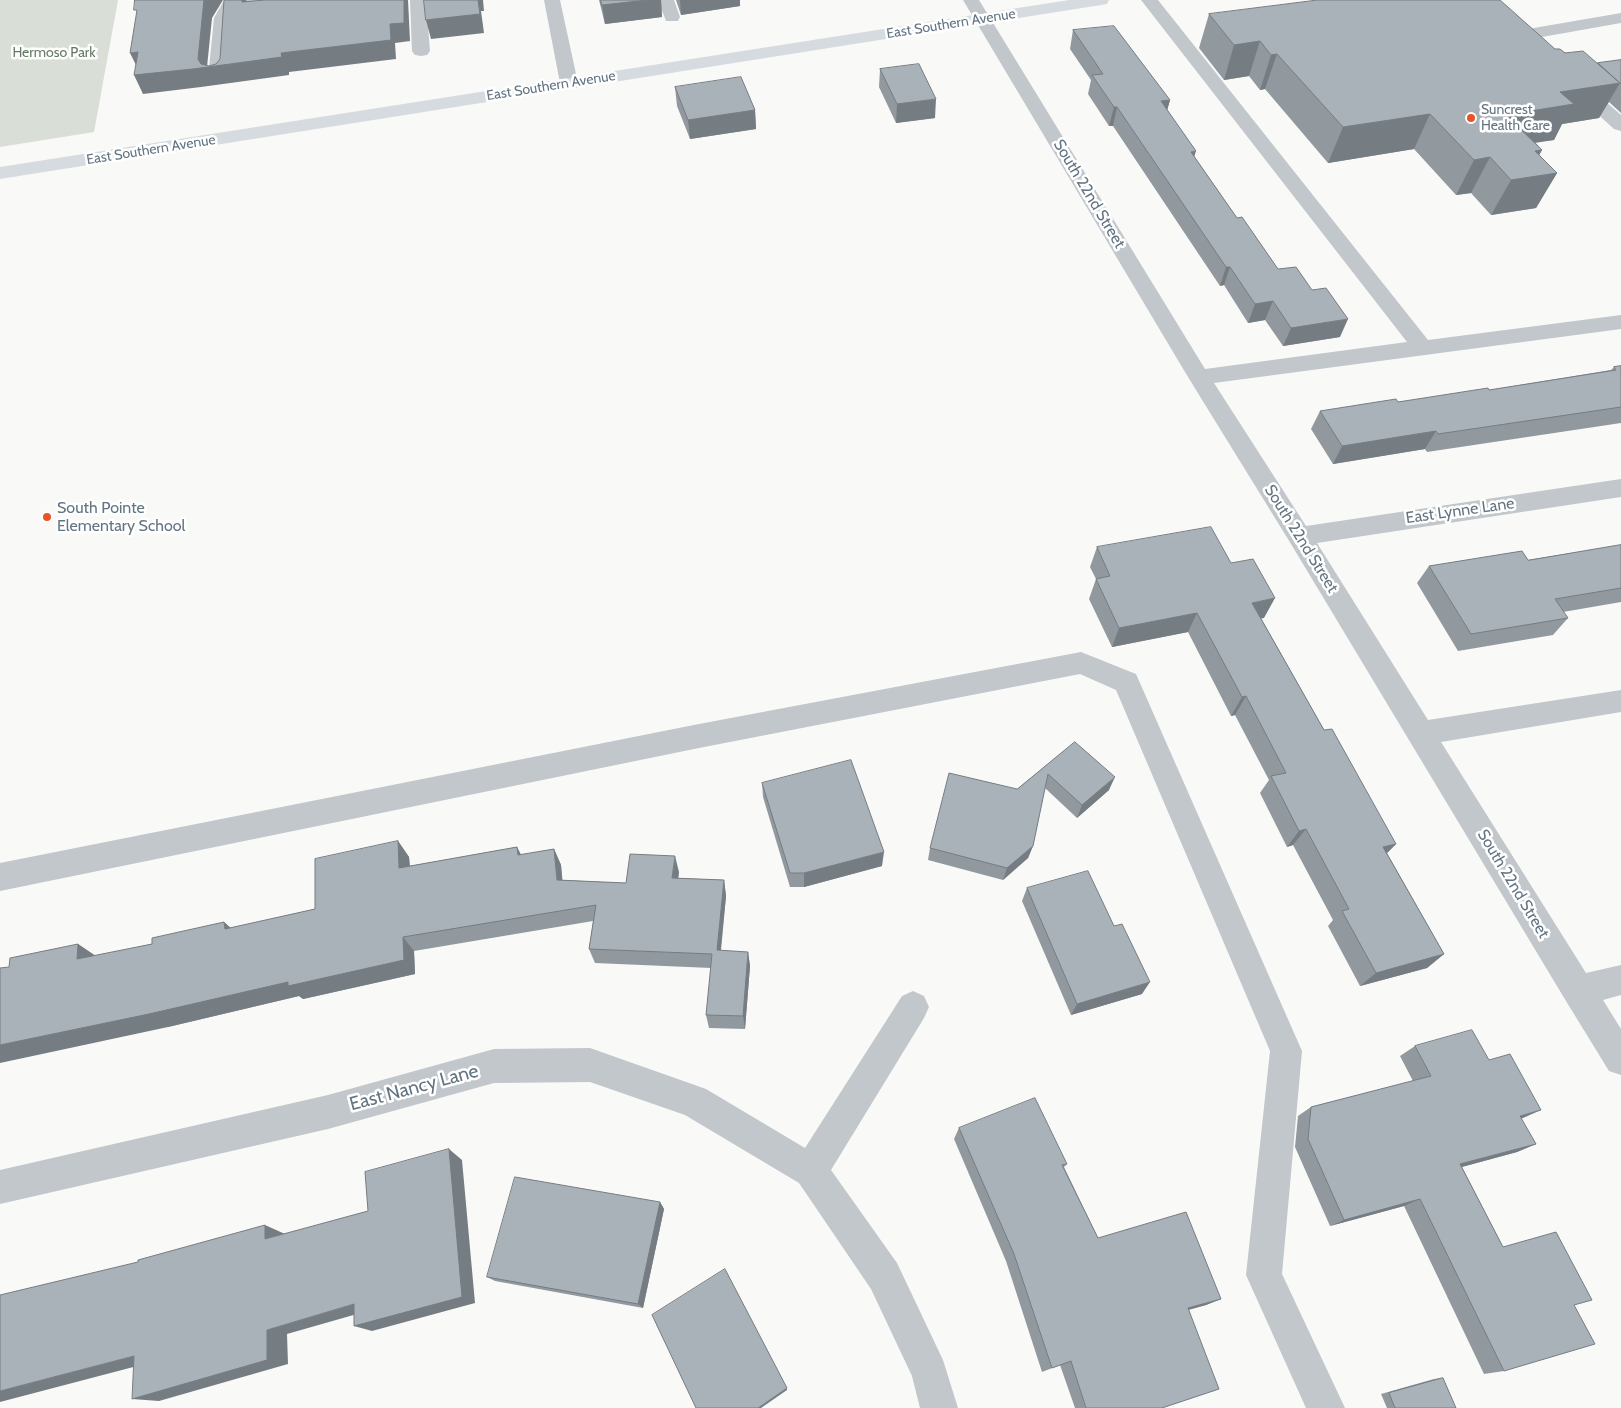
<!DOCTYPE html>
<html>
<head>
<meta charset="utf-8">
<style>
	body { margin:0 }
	canvas { display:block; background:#f9f9f7 }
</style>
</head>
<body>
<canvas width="1621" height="1408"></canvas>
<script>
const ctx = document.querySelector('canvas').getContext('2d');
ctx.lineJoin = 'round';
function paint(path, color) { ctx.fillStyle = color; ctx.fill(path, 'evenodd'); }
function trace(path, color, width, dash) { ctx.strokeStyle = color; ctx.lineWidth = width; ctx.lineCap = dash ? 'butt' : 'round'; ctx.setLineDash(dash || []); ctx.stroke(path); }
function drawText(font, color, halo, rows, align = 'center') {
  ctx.font = font + ' Cabin,sans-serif'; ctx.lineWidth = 5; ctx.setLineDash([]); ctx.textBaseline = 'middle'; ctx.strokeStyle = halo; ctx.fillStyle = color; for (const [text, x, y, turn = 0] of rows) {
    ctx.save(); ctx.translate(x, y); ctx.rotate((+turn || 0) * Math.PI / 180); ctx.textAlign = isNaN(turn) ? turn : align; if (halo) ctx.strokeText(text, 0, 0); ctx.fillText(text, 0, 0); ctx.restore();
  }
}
paint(new Path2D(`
	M0,0h118l-24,132 -94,15z`), '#d9ded6');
paint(new Path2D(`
	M234,0h31l-2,4 -28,6 -5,8 -4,60 -3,4 -6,1 -6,-1 -3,-4 6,-60 9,-16z
	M410,0h16l4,51 -3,4 -6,1 -6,-1 -3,-4z
	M544,0h16l18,83 -3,4 -6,1 -6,-1 -3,-4z
	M658,0h16l6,17 -2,4h-12z
	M963,0h16l226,369 202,-27 -266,-342h17l270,340 193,-25v14l-407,54 92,143 315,-47v18l-304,46 111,177 193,-30v22l-180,30 145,231 35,-8v30l-18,5 18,29v46l-12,-4 -43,-70 -275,-457 -103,-167z
	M1621,13v10l-79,14v9l79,69v16l-7,-2 -90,-82 1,-14 3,-4z
	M1081,652l55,22 166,377 -20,223 63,134h-39l-60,-133 24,-224 -154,-361 -36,-16 -381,74 -699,143v-28l699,-139z
	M913,991l11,5 5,11 -5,11 -93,152 66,93 46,97 15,48h-38l-8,-32 -41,-87 -72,-106 -114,-68 -95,-33 -96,1 -166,46 -328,75v-34l328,-75 166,-46 96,-1 116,41 99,59 97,-152z`), '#c2c7cb');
paint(new Path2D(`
	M1069,0h40l-2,4 -6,1 -1101,174v-12z`), '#d6dbdf');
paint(new Path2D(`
	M599,0h62l1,17 -57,7z
	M676,0h64v6l-59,9z
	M1209,14l346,35 43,14 23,-3v53l-12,-11 -10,16 -37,6 -8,16 -19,2 7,8 -3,5 18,18 -21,35 -45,7 -20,-22 -15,2 -42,-46 -86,14 -63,-74 -5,1 -11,-14 -25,4 -25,-32z
	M1073,30l97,70 -3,10 27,46 43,62 41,51 62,68 -57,9 -18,-26 -17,3 -24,-38 -4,1 -107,-160h-4l-21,-32 3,-14 -21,-31z
	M880,69l55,49 -39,5 -17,-36z
	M675,87l80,23 1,19 -66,10 -13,-33z
	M1621,366v57l-194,29 -2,-3 -92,15 -22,-35 9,-18 78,-9 91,-12 122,-20 3,-3z
	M1621,545v57l-58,10 5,6 -15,17 -95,16 -41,-68 12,-17 99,-6z
	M1097,547l134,16 33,55h-3l63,112 72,114 -9,9 57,101 -17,14 -67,18 -32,-60 5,-6 -40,-75 -6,2 -27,-54 9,-13 -34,-65 -4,1 -43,-84 -76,15 -23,-48 7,-20 -6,-12z
	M1075,742l34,48 -32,28 -32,-30 -12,58 -5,12 -25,22 -75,-20 2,-12 87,-59z
	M762,783l120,83 -78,21h-14l-27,-90z
	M398,841l11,16 1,9 107,-19 4,8 33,-6 7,16 1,15 64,3 53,-11 -1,6 46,2 2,16 -5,55 27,1 2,14 -5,63 -36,-1 -3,-13 5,-47 -116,-5 -6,-14 4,-28 -179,30 1,23 -112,25 -4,-3 -131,31 -159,-60 69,-23 17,12 57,-12 72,-22 7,6 84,-19z
	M1027,888l115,106 -71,21 -49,-114z
	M1415,1046l106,73 15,25 -19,8 -55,15 41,80 71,58 -70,66 -20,3 -80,-168 -74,20 -35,-79 3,-31 13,-9 102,-26 -13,-25z
	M959,1128l108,36 -3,3 34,71 123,61 -15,6 -18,5 -26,98h-87l-15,-43 -18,7 -36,-111 -52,-122z
	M660,1202l4,7 -21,99 -148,-27 -8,-4z
	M1443,1378l13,30h-69l-6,-14 53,-15z`), '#91999f');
paint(new Path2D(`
	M204,0h19l-11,18 -5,49 74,-14 109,-29 14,-24h4l2,41 -15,2 1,16 -107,13v3l-88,12 -58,7 -9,-19z
	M242,0h4l4,9 -8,-7z
	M478,0h5l1,11h-3l3,22 -53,6 -5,-19z
	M648,0h13l1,17 -57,7 -3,-19z
	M680,0h60v6l-59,9z
	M1260,41l-11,35 -25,4 10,-35z
	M138,52l1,19 -9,-18z
	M1277,54l-12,35 -5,1 11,-35z
	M1620,83l-21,35 -37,6 -8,16 -66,10 18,-35 54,-23z
	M936,99l-1,19 -39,5 1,-19z
	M1170,100l-5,18 -4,-17z
	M1114,107h3l-4,19h-4z
	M755,110l1,19 -66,10 -2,-19z
	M1430,114l-16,35 -86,14 15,-36z
	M1542,150l-15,27 30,-4 -21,35 -45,7 20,-35 24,-29z
	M1196,151l-6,19 1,-18z
	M1490,157l-19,36 -15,2 18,-35z
	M1226,267h4l-6,18 -4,1z
	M1273,301l-8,19 -17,3 7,-19z
	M1348,319l-8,18 -57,9 8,-18z
	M1436,431l-11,18 -92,15 9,-18z
	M1275,598l-11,20 -22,4 10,-19z
	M1197,613l-9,19 -76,15 7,-19z
	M1246,696l-11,19 -4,1 11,-19z
	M1115,777l-6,13 -32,28 5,-13z
	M1306,829l-13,16 -6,2 12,-16z
	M398,841l11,16 2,27 -12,-16z
	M1396,844l-16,16 3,-13z
	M1033,846l-5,12 -25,22 4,-12z
	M517,847l8,16 -7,-8z
	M554,849l7,16 3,31 -7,-16z
	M884,852l-2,14 -78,21v-14z
	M675,856l4,16 -3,22 -4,-16z
	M724,880l2,16 -7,69 -2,-15z
	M224,922l16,15 -15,-8z
	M403,937l11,14 1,23 -112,25 -4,-3 -131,31 -168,36v-18z
	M78,944l21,14 -22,1z
	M748,952l2,14 -5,63 -2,-13z
	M1444,954l-17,14 -67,18 16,-13z
	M1150,982l-8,12 -71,21 6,-11z
	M1541,1110l-18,8 -22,6 19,-8z
	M1536,1144l-19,8 -74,20 17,-8z
	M449,1149l13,11 13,143 -103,28 -18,-5z
	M1420,1199l-16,7 -74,20 14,-6z
	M660,1202l4,7 -21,99 -5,-4z
	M265,1225l20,9 -20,5z
	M1221,1299l-15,6 -33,9 15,-6z
	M354,1304l17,6 -84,24 1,30 -129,37 -27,-2 135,-69z
	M134,1356l26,4 -160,42v-11z
	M787,1388v2l-26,18h-3z`), '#767d82');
const building = new Path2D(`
	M135,0h69l-6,59 3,5 8,2 7,-2 4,-5 4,-59h18v2l23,-2h139v23l-14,1 1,16 -110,13 1,4 -89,12 -59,6 4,-23 -8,1 7,-43h-3z
	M424,0h54l2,14 -54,6z
	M601,0h47l-46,5z
	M1318,0h182l55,49h5l5,4 18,-2 37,32 -60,9 14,12 -68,11 36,35 -7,1 22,22 -46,7 -21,-23 -16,3 -44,-46 -87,13 -66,-73 -6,1 -11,-14 -26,4 -25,-31z
	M1114,26l56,74 -9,1 35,50 -5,1 46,66 5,-1 36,52 18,-2 16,23 14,-2 22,31 -57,9 -18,-27 -18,3 -25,-37h-4l-109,-160h-3l-22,-32 11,-1 -30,-44z
	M1621,60v24l-23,-21z
	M919,64l17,35 -39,5 -17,-35z
	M741,77l14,33 -67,10 -13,-33z
	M1621,366v41l-183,27 -2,-3 -94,15 -22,-35 76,-12 2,3 90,-14 1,2 127,-20 -2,-3z
	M1211,527l20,36 22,-4 22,39 -23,5 72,127 8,-1 64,115 -13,3 61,107 -68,19 -34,-62 7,-2 -43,-80 -7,2 -28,-55 15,-3 -40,-77 -4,1 -45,-84 -78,15 -23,-49 14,-3 -13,-29z
	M1621,545v43l-66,11 13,19 -97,16 -42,-68 93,-15 6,9z
	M1075,742l40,35 -33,28 -34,-31 -15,72 -26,22 -77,-20 19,-75 68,16z
	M851,760l33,92 -80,21h-14l-28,-90z
	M398,841l1,27 118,-21 1,8 36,-6 3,31 69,3 4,-29 45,2 -3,22 52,2 -7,70 31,2 -5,64 -37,-1 6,-61 -123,-5 7,-44 -193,32 1,23 -116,26v-4l-139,32 -149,31v-77l9,-1 1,-9 68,-14 -1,15 75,-15v-6l72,-16 1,7 90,-20v-50z
	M1088,871l26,55 8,-2 28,58 -73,22 -50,-116z
	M1472,1030l17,30 21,-6 31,56 -21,6 16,28 -76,20 43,83 53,-15 36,68 -18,5 21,39 -91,27 -84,-172 -76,21 -36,-81 3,-32 120,-31 -16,-30z
	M1035,1098l32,66 -5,1 36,73 88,-26 35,87 -33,9 31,81 -57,19h-76l-15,-47 -19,7 -38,-114 -55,-126z
	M449,1149l13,148 -108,29v-22l-87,26v30l-135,39 2,-43 -134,35v-96l138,-33v-2l127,-35v14l103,-28 -3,-39z
	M515,1177l145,25 -22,102 -151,-27z
	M725,1269l62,119 -29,20h-62l-44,-93z
	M1443,1378l13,30h-61l-6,-15z`);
paint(building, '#a9b2b9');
trace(building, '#767d82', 1);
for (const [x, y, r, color] of [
	[1471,118,5,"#e85427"],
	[47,517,5,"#e85427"]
]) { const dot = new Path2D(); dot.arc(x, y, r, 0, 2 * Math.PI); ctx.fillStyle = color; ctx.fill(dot); trace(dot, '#fff', 2); }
drawText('14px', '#637583', '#fff', [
	["East Southern Avenue",951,24,-9],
	["East Southern Avenue",551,86,-9],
	["East Southern Avenue",151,150,-9]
]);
drawText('14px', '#667a62', '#fff', [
	["Hermoso Park",54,53]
]);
drawText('14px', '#637583', '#fff', [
	["Suncrest",1481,110],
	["Health Care",1481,126]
], 'left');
drawText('16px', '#637583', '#fff', [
	["South 22nd Street",1089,194,59],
	["East Lynne Lane",1460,511,-8],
	["South 22nd Street",1301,539,58],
	["South 22nd Street",1513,884,59]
]);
drawText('16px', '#637583', '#fff', [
	["South Pointe",57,508],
	["Elementary School",57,526]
], 'left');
drawText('19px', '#637583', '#fff', [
	["East Nancy Lane",414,1088,-15]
]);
</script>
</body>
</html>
